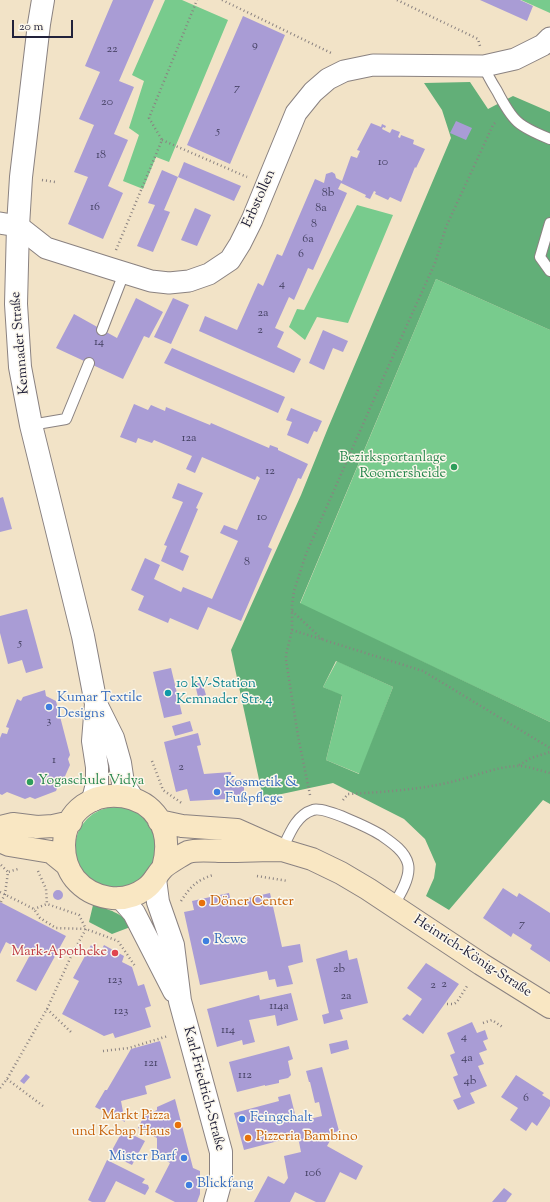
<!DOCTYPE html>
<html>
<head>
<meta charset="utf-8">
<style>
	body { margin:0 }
	#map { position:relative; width:550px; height:1202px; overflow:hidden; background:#f2e3c7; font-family:"Sorts Mill Goudy",serif }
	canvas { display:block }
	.scale { position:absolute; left:12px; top:20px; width:61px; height:18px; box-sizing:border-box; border:2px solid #22223b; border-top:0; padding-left:5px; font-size:12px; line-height:14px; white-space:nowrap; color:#22223b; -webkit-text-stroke:3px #fbf7ec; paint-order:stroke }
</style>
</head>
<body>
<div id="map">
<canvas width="550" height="1202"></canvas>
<div class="scale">20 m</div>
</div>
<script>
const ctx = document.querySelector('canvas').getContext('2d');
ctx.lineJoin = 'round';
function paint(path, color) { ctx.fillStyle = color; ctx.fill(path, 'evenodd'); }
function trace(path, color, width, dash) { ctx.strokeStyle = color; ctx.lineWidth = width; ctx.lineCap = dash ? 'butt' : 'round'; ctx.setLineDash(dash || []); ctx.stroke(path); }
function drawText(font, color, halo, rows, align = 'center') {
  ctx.font = font + ' "Sorts Mill Goudy",serif'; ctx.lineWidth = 3; ctx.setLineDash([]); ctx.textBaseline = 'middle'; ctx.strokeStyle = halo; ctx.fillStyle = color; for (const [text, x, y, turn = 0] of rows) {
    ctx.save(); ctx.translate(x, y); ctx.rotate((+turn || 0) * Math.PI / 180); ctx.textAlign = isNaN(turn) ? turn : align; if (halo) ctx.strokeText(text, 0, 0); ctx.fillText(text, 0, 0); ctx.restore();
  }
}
paint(new Path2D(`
	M165,0h17l46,20 -59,142 -13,-5 -13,32 -20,-8 16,-46 -10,-7 15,-47 -12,-6z
	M521,0h29v13z
	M357,205l36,10 -45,108 -31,-6 -12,23 -16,-13 8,-18 7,1z
	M436,279l114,51v392l-250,-118z
	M337,661l56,26 -33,87 -34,-14 16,-64 -19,-9z
	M75 848a41 41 0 1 1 82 0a41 41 0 1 1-82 0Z`), '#78cb8d');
paint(new Path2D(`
	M470,82l18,27 25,-13 37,16v218l-114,-51 -136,324 250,119v82l-7,-4 -94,110 -23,-14 8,-18 2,-14 -11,-25 -21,-20 -71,-36 -70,15 -32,-148 70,-155 27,-67 123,-290 -9,-28 -18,-27zM336,661l57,26 -34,87 -33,-14 16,-65 -19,-8z
	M93,905c18,5 26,7 40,21l-21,8 -23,-12z`), '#62af78');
paint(new Path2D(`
	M113,0h41l-35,81 15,6 -20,47 14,6 -20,46 15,7 -20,46 -35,-15 20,-47 -14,-5 20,-47 -15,-6 21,-47 -15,-6z
	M480,0h40l13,6 -6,15z
	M243,16l42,19 -55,129 -43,-19z
	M456,121l16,7 -6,12 -16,-7z
	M371,123l10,4 1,-3 4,2 -1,2 -2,-1 -1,2 8,4 2,-4 8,3 -2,5 2,1 1,-3 13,5 -1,4 12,5 -9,19 -1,-1 -14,35 -11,-5 -2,3 -13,-6 1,-2 -2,-1 -4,8 -5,-2 1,-2 -25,-12 -3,6 9,4 -34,77 -5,-2 -14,32 -5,-3 -14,31 9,4 -7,15 24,12 -7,14 -95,-42 6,-15 32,14 21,-47 5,3 14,-32 5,2 33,-77 9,4 2,-9 6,-2 3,2 1,4 6,3 9,-25 6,2 3,-7 -3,-1z
	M184,162l57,24 -7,15 -56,-24 -14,33 6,2 -17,40 -16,-6 18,-41 -7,-2 14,-33 16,7z
	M195,208l16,7 -14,31 -16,-6z
	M136,298l27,14 -14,26 -5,-2 -21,43 -67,-31 18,-34 43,24z
	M173,298l16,7 -18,39 -17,-7z
	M323,330l25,11 -5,11 -10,-4 -9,22 -15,-7z
	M172,348l113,49 -7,16 -114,-50z
	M134,404l14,6 3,-5 14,6 1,-4 44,18 1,-2 58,25 1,-3 8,3v2l30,14 -7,15 -3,-1 -30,69 4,2 -31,72 -33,-14 -10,23 -28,-12 -2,5 -30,-13 6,-14 -13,-6 14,-32 15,7 -6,14 27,13 2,-5 29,12 26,-58 -18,-8 4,-8 13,5 23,-52 -3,-2 -2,4 -53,-23 -7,16 -9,-4 6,-13 -38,-16 -2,3 -14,-5 -2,5 -16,-6z
	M291,408l31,13 -5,11 -3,-1 -6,13 -21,-9 5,-13 -6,-2z
	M178,483l25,10 -7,15 2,1 -18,43 9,4 -6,15 -22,-10 6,-15 -3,-1 19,-43 -11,-4z
	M3,497l9,32 -12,3v-34z
	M27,609l16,59 -17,5 -4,-13 -14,4 -8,-31v-17z
	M171,668l11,46 -18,4 -11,-46z
	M202,682l4,13 -8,2 -3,-13z
	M45,690l1,6 10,5 14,54 -2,4 2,6 -8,18h-3l-3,8 -21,8 -5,-2 -5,2 -18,-7 -5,3 -2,-1v-56l2,-5 5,1 2,-6 -3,-1 11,-28 4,2 2,-4z
	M190,721l3,10 -18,5 -3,-10z
	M198,733l3,12 -4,1 7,28 27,-2 1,8 12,-1v19l-54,3 -3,-12 -11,3 -12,-50z
	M503,888l14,9 2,-4 31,20v49l-20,-13 2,-4 -19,-12 -2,4 -28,-19z
	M53 895a5 5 0 1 1 10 0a5 5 0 1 1-10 0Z
	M229,893l2,9 39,-9 12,54 18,-3 3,18 -15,4 5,18 -16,3 -2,-8 -6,1 -2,-9 -67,14 -16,-73 10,-2 -2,-9z
	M0,902l66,34 -30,55 -20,-10 14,-26 -24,-13 -6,12z
	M91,945l10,6 3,-6 20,11 -2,6 10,5 6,19 6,-2 7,22 -6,2 6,19 -36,11 -2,-5 -9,3 -42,-22 17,-33 -6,-3z
	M347,950l2,10 8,-2 11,45 -28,7 3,9 -19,5 -2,-9 7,-2 -13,-54z
	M426,963l33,21 -36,50 -21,-15 5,-5 3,2 12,-17 -15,-11z
	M291,993l7,27 -21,6 -2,-11 -26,5 6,22 -12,3 -1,-5 -25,7 -10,-38 52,-14 1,5z
	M472,1022l5,11 8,-3 3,9 -5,2 4,9 -8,3 5,11 -6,2 9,20 -17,7 5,10 -17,7 -5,-10 8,-3 -8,-20 5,-2 -8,-20 5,-2 -8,-20z
	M347,1040l2,9 -18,5 -2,-10z
	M160,1041l11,37 -26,8 2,8 -26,7 4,21 -30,-15 10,-17h2l24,-41z
	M289,1046l4,13 -5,2 3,14 -3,3 -9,2v3l-14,3v-1l-28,7 -8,-30z
	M322,1067l17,64 -4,1 -8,14 36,20 -7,14 -16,-8 -15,30h-9l-21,-10 -5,10h-36l14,-26 16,8 4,-6 -4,-22 17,-4 -2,-10 -2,-6 -53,14 -10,-37 45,-12 -1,-4 12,-3 7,28 25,-6 -3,-14 -4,1 -5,-21h-1l-3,-11z
	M26,1074l4,3 -6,7 -4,-3z
	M516,1075l28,18 -2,2 8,5v6l-13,20 -5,-4 -6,9 -16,-11 8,-12 -17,-11z
	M175,1099l18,69 7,3v23l-3,8h-22l-20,-10 15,-29 -13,-8v-17l-19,-10 6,-12 13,-6v-3z
	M123,1130l22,11 -13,24 -22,-11z
	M107,1160l38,19 -3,4 6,2 1,3 -4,7 -29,-14 -11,21h-13l-4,-2z
	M504,1188l8,6 -6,8h-14z`), '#a99cd5');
const service = new Path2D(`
	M484,66c3,9 8,17 13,25 16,31 21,35 53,48
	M550,223l-10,34 10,14
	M102,330l22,-57
	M31,425l35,-6 23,-56
	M282,850c7,-15 14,-35 31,-40 11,-4 58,19 68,25 10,7 24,16 27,29 3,13 -8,31 -15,42`);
const minor = new Path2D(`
	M0,223l18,3 28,22 63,20 42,13 18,2 20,-2 20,-7 21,-14 10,-16 12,-24 44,-107 17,-21 15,-13 16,-8 29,-6 111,1 31,-7 28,-14 7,-7`);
const tertiary = new Path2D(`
	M43,0l-4,24 -18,153 -3,49 -2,78 4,63 11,58 52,211 13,68 17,34 7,25 3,20 9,15
	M93,800l4,-16v-17l-4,-26 3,-37
	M155,879l3,23 15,43 7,56 41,151v28l-6,22
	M121,898l13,15 40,78`);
const secondary = new Path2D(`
	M159,821l23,5 55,4 45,20 30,9 29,14 27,16 113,75 69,43
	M0,827l13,-3 24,3 16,-1 18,-4
	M0,841l9,4 42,7 16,13
	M163,868c24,-86 -97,-97 -99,-23 0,12 3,24 11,34 17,20 48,26 70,10 9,-6 11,-14 18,-21 4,-4 19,-13 25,-16 9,-3 27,-1 36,-1 20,0 39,-1 58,-1`);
trace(service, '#8a8281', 12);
trace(minor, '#8a8281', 23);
trace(tertiary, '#8a8281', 24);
trace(secondary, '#8a8281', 24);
trace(new Path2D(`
	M222,0l111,54
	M397,0l81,39 2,7
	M162,140l85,37
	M42,180l13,2
	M116,250l46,-110 -13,-22 48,-118
	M292,611l30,28
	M292,630l131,41 127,77
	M152,761l11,29 20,14
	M519,765l12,-7 19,-6
	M310,795l-12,-59 -12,-76v-5l6,-25v-25l2,-14 12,-37 83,-189 46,-102 11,-36 47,-102 4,-4
	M343,800l5,-6c35,-2 69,-4 103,-12 22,-5 44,-15 66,-16 8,-1 24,5 33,7
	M1,865l7,7
	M38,871l8,18 1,15
	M257,876l31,5
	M0,892l34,17 6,9 16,10 30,1 32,12 17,25
	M181,901c9,-14 16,-21 32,-26
	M1,902l4,-8 3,-22 10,-3
	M447,1004h7l3,-2 10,-16
	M47,1009l24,23
	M483,1023l9,-3 12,8
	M103,1051l26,-3 39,-12
	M7,1079l36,27
	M0,1088l7,-9 40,-70 26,-57 13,-23 -7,-14 -32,-11 -13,5`), '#8a8281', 2.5, [1, 3]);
trace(service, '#fff', 10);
trace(minor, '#fff', 21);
trace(tertiary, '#fff', 22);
trace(secondary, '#f9e7c3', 22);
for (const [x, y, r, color] of [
	[454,467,4,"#2e9e5b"],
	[168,693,4,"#0f9aa8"],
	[49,707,4,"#3f7fe0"],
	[30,782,4,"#2e9e5b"],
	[217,792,4,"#3f7fe0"],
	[202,903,4,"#e8710a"],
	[206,941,4,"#3f7fe0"],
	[115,953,4,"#e0444e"],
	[242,1119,4,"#3f7fe0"],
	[178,1125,4,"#e8710a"],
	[248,1138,4,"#e8710a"],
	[184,1158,4,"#3f7fe0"],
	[189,1185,4,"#3f7fe0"]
]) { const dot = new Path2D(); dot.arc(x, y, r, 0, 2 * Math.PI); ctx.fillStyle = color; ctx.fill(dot); trace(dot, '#fbf7ec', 1.5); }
drawText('12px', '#444062', null, [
	["9",255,46],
	["22",112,50],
	["7",237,89],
	["20",107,103],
	["5",218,132],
	["18",101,156],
	["10",383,163],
	["8b",328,194],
	["16",95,208],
	["8a",321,209],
	["8",314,225],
	["6a",308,240],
	["6",301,255],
	["4",282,285],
	["2a",263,314],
	["2",260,331],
	["14",99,343],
	["12a",189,439],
	["12",270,472],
	["10",262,518],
	["8",247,563],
	["5",20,644],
	["3",49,722],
	["1",54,761],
	["2",181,768],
	["7",522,925],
	["2b",339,970],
	["123",115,981],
	["2",444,985],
	["2",433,986],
	["2a",346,997],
	["114a",279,1007],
	["123",121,1012],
	["114",228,1031],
	["4",464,1038],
	["4a",467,1059],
	["121",151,1064],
	["112",245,1076],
	["4b",470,1082],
	["6",526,1099],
	["106",313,1174]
]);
drawText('14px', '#22223b', '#fbf7ec', [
	["Erbstollen",260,199,-66],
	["Kemnader Straße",21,343,-95],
	["Heinrich-König-Straße",472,957,33],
	["Karl-Friedrich-Straße",203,1089,75]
]);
drawText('14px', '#27864d', '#fbf7ec', [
	["Bezirksportanlage",446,459],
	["Roomersheide",446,475],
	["Yogaschule Vidya",38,782,"left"]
], 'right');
drawText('14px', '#0d838f', '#fbf7ec', [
	["10 kV-Station",176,685],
	["Kemnader Str. 4",176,701]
], 'left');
drawText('14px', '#366cbe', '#fbf7ec', [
	["Kumar Textile",57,699],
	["Designs",57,715],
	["Kosmetik &",225,784],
	["Fußpflege",225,800],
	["Rewe",214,941],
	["Feingehalt",250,1119],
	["Mister Barf",176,1158,"right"],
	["Blickfang",197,1185]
], 'left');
drawText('14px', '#c56008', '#fbf7ec', [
	["Döner Center",210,903],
	["Markt Pizza",170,1117,"right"],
	["und Kebap Haus",170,1133,"right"],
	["Pizzeria Bambino",256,1138]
], 'left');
drawText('14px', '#be3a42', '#fbf7ec', [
	["Mark-Apotheke",107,953]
], 'right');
</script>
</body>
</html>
